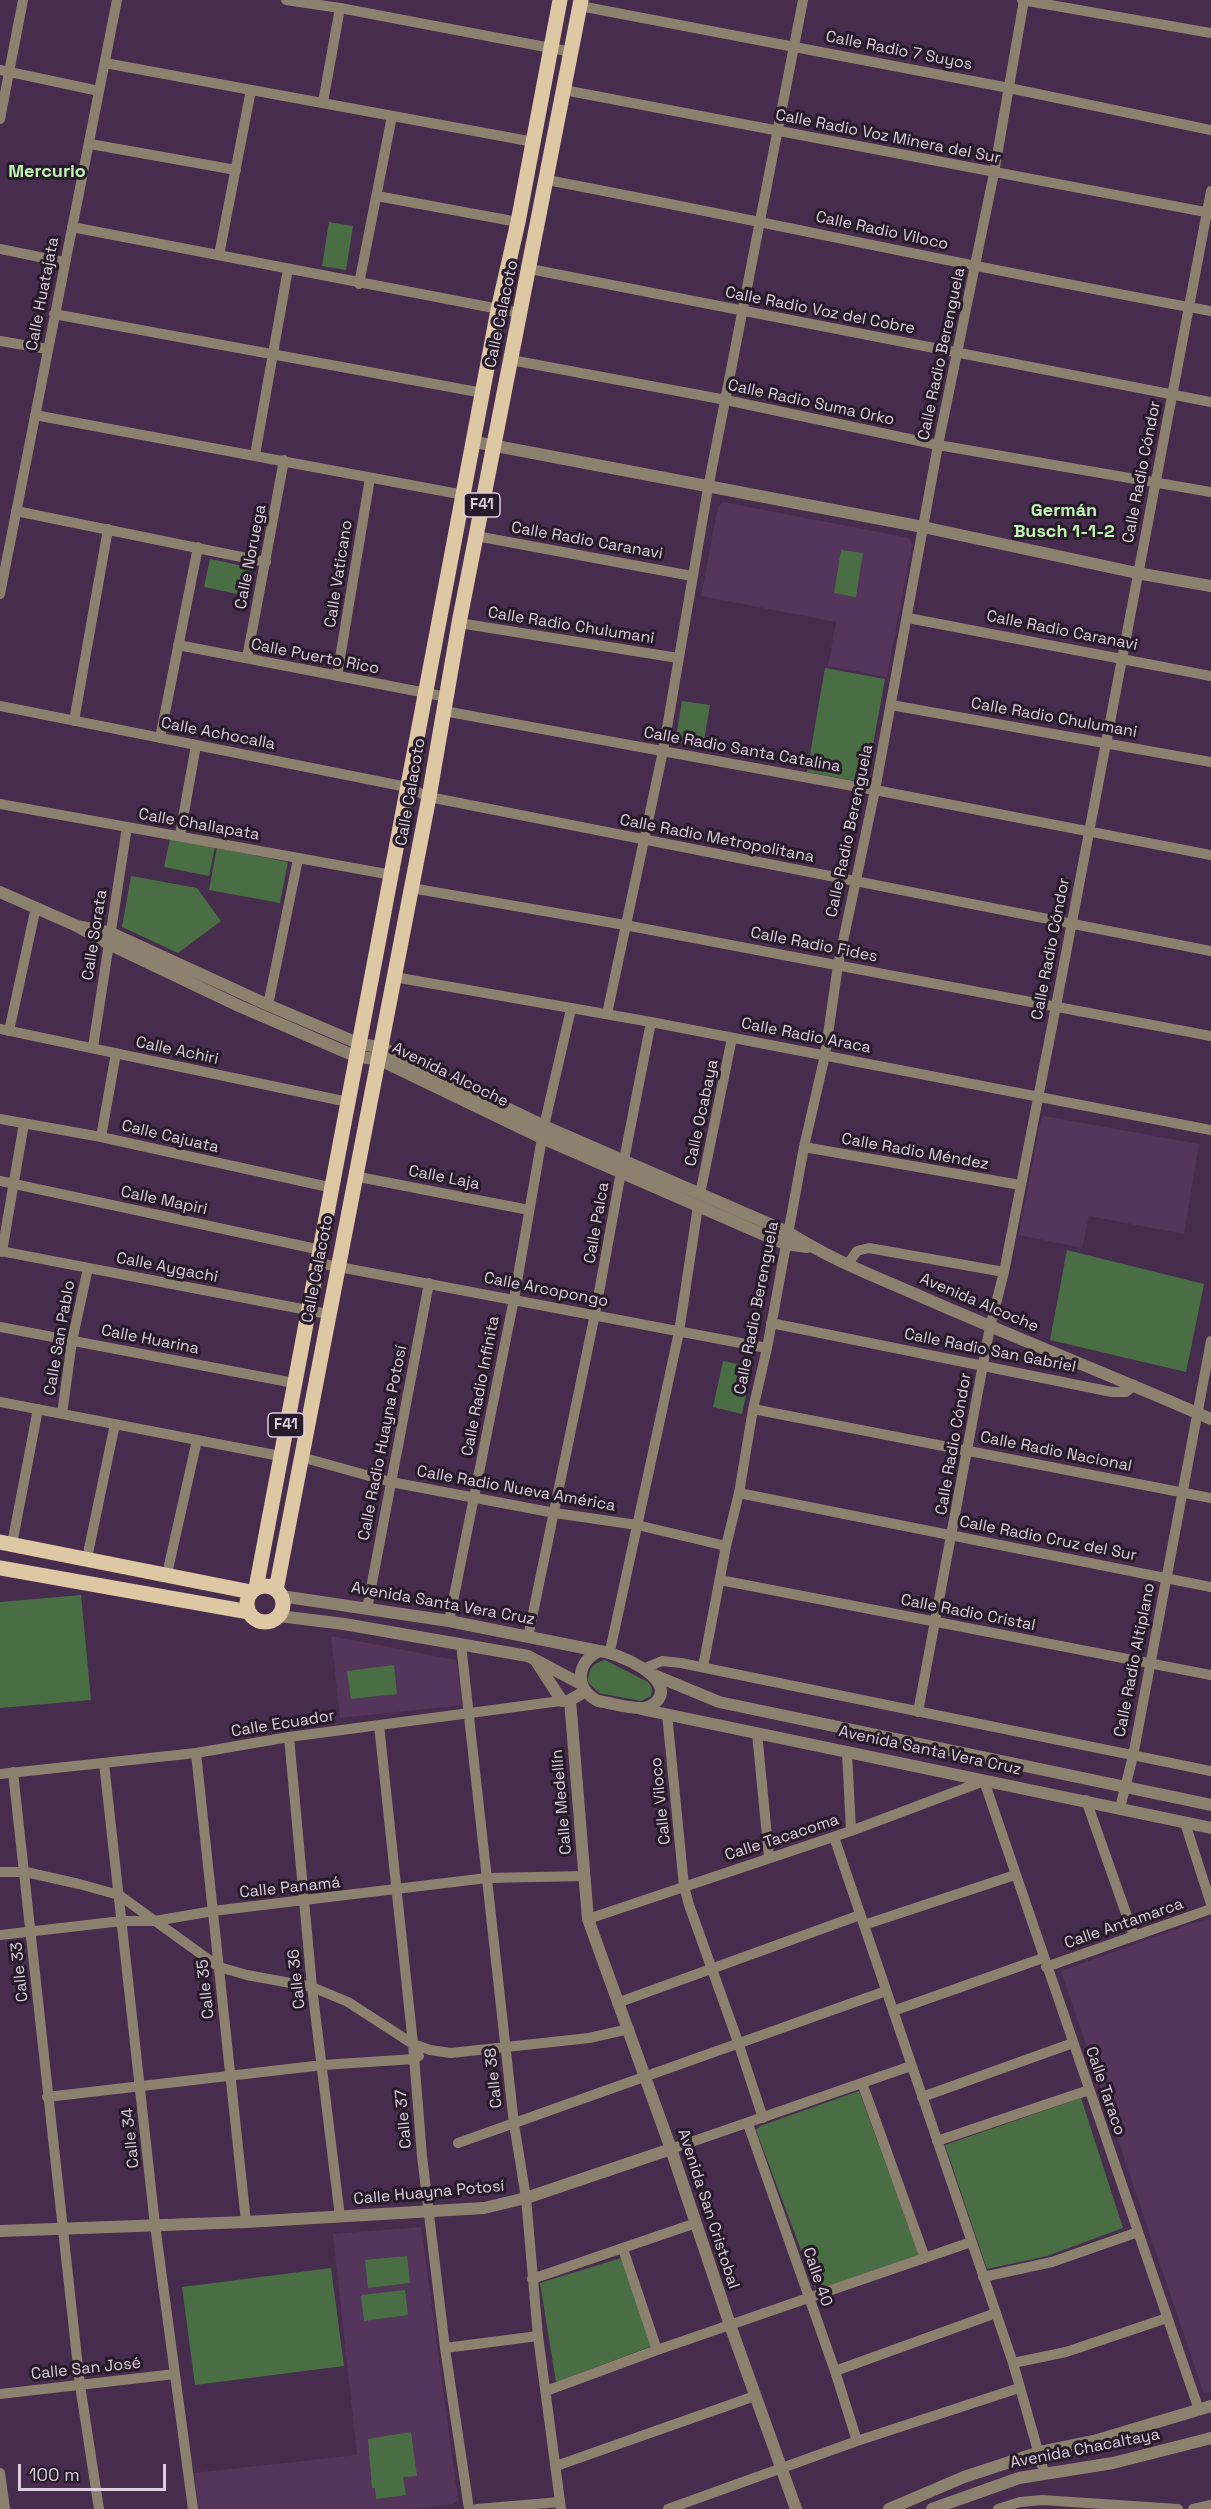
<!DOCTYPE html>
<html>
<head>
<meta charset="utf-8">
<style>
	body { margin:0 }
	#map { position:relative; width:1211px; height:2509px; overflow:hidden; background:#472d4d; font-family:"Space Grotesk",sans-serif }
	canvas { display:block }
	.scale { position:absolute; left:18px; top:2464px; width:148px; height:27px; box-sizing:border-box; border:3px solid #decde1; border-top:0; padding-left:8px; font-size:18px; line-height:21px; white-space:nowrap; color:#decde1; -webkit-text-stroke:4px #271b29; paint-order:stroke }
</style>
</head>
<body>
<div id="map">
<canvas width="1211" height="2509"></canvas>
<div class="scale">100 m</div>
</div>
<script>
const ctx = document.querySelector('canvas').getContext('2d');
ctx.lineJoin = 'round';
function paint(path, color) { ctx.fillStyle = color; ctx.fill(path, 'evenodd'); }
function trace(path, color, width, dash) { ctx.strokeStyle = color; ctx.lineWidth = width; ctx.lineCap = dash ? 'butt' : 'round'; ctx.setLineDash(dash || []); ctx.stroke(path); }
function drawText(font, color, halo, rows, align = 'center') {
  ctx.font = font + ' "Space Grotesk",sans-serif'; ctx.lineWidth = 6; ctx.setLineDash([]); ctx.textBaseline = 'middle'; ctx.strokeStyle = halo; ctx.fillStyle = color; for (const [text, x, y, turn = 0] of rows) {
    ctx.save(); ctx.translate(x, y); ctx.rotate((+turn || 0) * Math.PI / 180); ctx.textAlign = isNaN(turn) ? turn : align; if (halo) ctx.strokeText(text, 0, 0); ctx.fillText(text, 0, 0); ctx.restore();
  }
}
paint(new Path2D(`
	M723,502l186,36 3,6 -25,133 -59,-11 8,-44 -135,-26 17,-89z
	M1044,1116l155,28 -15,90 -95,-18 -7,32 -63,-13 22,-116z
	M331,1636l125,24 6,45 -122,13z
	M1211,1917v474l-7,3 -143,-423z
	M421,2227l37,273 -5,4 -44,5h-210l-5,-36 163,-18 -24,-221z`), '#54355b');
paint(new Path2D(`
	M329,222l24,4 -7,44 -24,-4z
	M841,550l22,3 -7,44 -22,-4z
	M210,559l43,9 -6,28 -43,-9z
	M825,668l60,11 -19,104 -59,-11z
	M682,701l28,4 -7,42 -28,-4z
	M170,839l45,8 -6,29 -45,-9z
	M217,848l71,14 -8,41 -71,-13z
	M131,876l66,12 24,33 -43,32 -56,-26z
	M1067,1250l137,34 -18,88 -136,-32z
	M723,1361l29,6 -10,47 -29,-7z
	M81,1595l10,105 -91,8v-106z
	M605,1660l43,22 4,6 -1,8 -10,5 -42,-8 -11,-11c0,-13 5,-19 17,-22z
	M394,1665l3,29 -46,5 -4,-28z
	M859,2091l60,164 -103,35 -60,-160 4,-4z
	M1081,2098l42,130 -76,28 -60,13 -42,-124z
	M407,2256l3,27 -42,5 -3,-28z
	M621,2258l31,88 -96,36 -16,-99z
	M331,2268l13,98 -149,19 -13,-98z
	M405,2290l3,25 -44,6 -3,-26z
	M411,2432l6,44 -14,1 3,18 -30,4 -1,-11h-3l-4,-49z`), '#4a6e43');
trace(new Path2D(`
	M286,0l54,8 232,44
	M1022,0l189,33
	M580,6l429,82 202,42
	M105,63l429,79
	M0,70l99,21
	M564,90l647,123
	M323,102l17,-94
	M0,119l23,-119
	M90,144l146,26
	M547,180c221,42 442,91 664,131
	M377,196l141,26
	M72,227l448,86
	M0,249l64,13
	M219,255l32,-165
	M530,269l681,133
	M359,284l33,-168
	M54,314l429,79
	M0,341l47,8
	M511,360l215,40 212,45 273,47
	M35,415l429,80
	M255,455l33,-186
	M16,511l250,51
	M476,536l216,40
	M0,594l117,-594
	M908,618l303,58
	M459,623l219,35
	M178,645l269,52
	M247,658l37,-198
	M337,676l33,-198
	M891,705l320,57
	M0,706l407,81 22,10 782,154
	M444,711l431,79 336,65
	M74,721l34,-192
	M160,738l38,-191
	M0,804l392,71
	M180,835l16,-90
	M411,888l214,37 586,111
	M394,977l257,45 560,108
	M268,1005l30,-146
	M607,1014l56,-263 45,-263 95,-488
	M0,1029l348,73
	M9,1031l27,-124
	M93,1047l34,-220
	M0,1119l101,18 232,51
	M544,1126l27,-117
	M101,1137l15,-84
	M804,1147l216,38
	M624,1160l27,-138
	M354,1176l175,34
	M0,1181l321,69
	M700,1194l32,-156
	M0,1251l328,63
	M2,1252l22,-129
	M318,1263l449,85
	M848,1264l9,-13 12,-3 135,24
	M771,1323l341,69h14l8,-7
	M0,1327l294,56
	M0,1402l280,54
	M753,1409l458,89
	M62,1414l10,-73 16,-73
	M301,1457l90,25 164,31 82,12 89,21
	M739,1493l472,94
	M12,1544l26,-135
	M87,1558l28,-134
	M167,1574l30,-134
	M720,1580l491,95
	M367,1609l62,-326
	M449,1621l65,-322 28,-161
	M528,1637l67,-323 26,-142
	M461,1644l53,480 12,74 12,138 23,173
	M610,1651l69,-319 19,-126
	M703,1667l23,-121 13,-53 14,-84 14,-61 37,-201 21,-92 13,-90 37,-175 63,-345 56,-272 30,-173
	M643,1669l19,-8 19,2 530,108
	M918,1712l72,-385 14,-55 52,-266 155,-815
	M667,1714l17,172 5,19 49,137 25,76
	M379,1725l34,319 9,112 23,192 24,161
	M757,1733l12,124
	M289,1737l23,250 28,230
	M847,1752l4,79
	M196,1753l50,469
	M104,1763l51,462 38,284
	M13,1772l67,613 19,124
	M0,1774l196,-21 93,-16 279,-37
	M1086,1800l48,136
	M1120,1808l13,-52 78,-415
	M1185,1823l26,81
	M834,1837l179,526 31,109
	M0,1872h26l53,12 40,11 100,72 28,8 65,12 36,15 65,42 17,6 21,3 138,-15 40,-9
	M588,1919l263,-88 133,-50 215,629
	M864,1925l151,-50
	M0,1935l122,-14h33l58,-10 274,-33 98,-2
	M1046,1967l165,-58
	M617,2003l243,-88
	M893,2011l150,-53
	M862,2083l63,175
	M47,2097l276,-32 91,-6 5,-3
	M922,2097l151,-54
	M748,2124l87,247 22,70
	M937,2141l152,-51
	M458,2143l428,-152
	M671,2149l240,-83
	M623,2249l34,101
	M983,2277l69,-15 86,-30
	M532,2279l164,-56
	M445,2348l93,-12
	M1013,2363l53,-11 101,-34
	M835,2371l161,-58
	M546,2391l111,-41 314,-108
	M0,2394l175,-20
	M556,2466l199,-70
	M0,2473l5,36
	M477,2509l83,-7
	M668,2509l189,-68 162,-53
	M998,2509l22,-7 22,-2 136,9
	M1193,2509l18,-4`), '#8c816f', 10);
trace(new Path2D(`
	M475,442l448,85 214,46 74,13
	M0,892l77,34 32,18 130,62 118,51 21,2 164,79 243,106 22,3
	M77,926l34,7 157,72 92,39 20,3 164,79 244,106c41,27 89,45 134,65 96,42 193,80 289,122
	M281,1596l168,25 150,30
	M279,1616l65,8 184,32 53,28
	M599,1651c17,1 78,27 58,50 -5,5 -11,8 -17,7 -14,0 -28,-5 -42,-7 -24,-13 -22,-38 1,-50z
	M536,1661l26,40
	M654,1675l65,27 492,103
	M586,1691l-16,9 18,219 83,230 59,176 66,184
	M641,1709l570,119
	M0,2231l246,-9 238,-14 42,-10 145,-49
	M889,2509l75,-32 76,-25 54,-11 117,-35
	M932,2509l87,-31 94,-15 98,-25`), '#8c816f', 12);
trace(new Path2D(`
	M0,1542l251,50
	M0,1568l249,44
	M247 1604a18 18 0 1 1 36 0a18 18 0 1 1-36 0Z
	M256,1588l242,-1278 20,-88 42,-222
	M276,1590l153,-793 30,-174 122,-623`), '#dec8a4', 15);
for (const [x, y, w] of [
	[482,505,36],
	[286,1425,36]
]) { const box = new Path2D(); box.roundRect(x - w / 2, y - 12, w, 24, 4.5); ctx.fillStyle = '#271b29'; ctx.fill(box); trace(box, '#decde1', 1.5); }
drawText('bold 15px', '#decde1', null, [
	["F41",482,505],
	["F41",286,1425]
]);
drawText('16px', '#decde1', '#271b29', [
	["Calle Radio 7 Suyos",899,51,11],
	["Calle Radio Voz Minera del Sur",888,137,11],
	["Calle Radio Viloco",882,231,12],
	["Calle Huatajata",43,294,-79],
	["Calle Radio Voz del Cobre",820,311,11],
	["Calle Calacoto",502,314,-78],
	["Calle Radio Berenguela",942,354,-78],
	["Calle Radio Suma Orko",811,403,12],
	["Calle Radio Cóndor",1142,472,-79],
	["Calle Radio Caranavi",587,541,10],
	["Calle Noruega",251,557,-79],
	["Calle Vaticano",339,574,-81],
	["Calle Radio Chulumani",571,626,9],
	["Calle Radio Caranavi",1062,631,11],
	["Calle Puerto Rico",315,657,11],
	["Calle Radio Chulumani",1054,718,10],
	["Calle Achocalla",218,734,11],
	["Calle Radio Santa Catalina",742,750,10],
	["Calle Calacoto",411,792,-80],
	["Calle Challapata",199,825,10],
	["Calle Radio Berenguela",850,831,-78],
	["Calle Radio Metropolitana",717,839,11],
	["Calle Sorata",95,935,-81],
	["Calle Radio Fides",814,945,11],
	["Calle Radio Cóndor",1051,949,-79],
	["Calle Radio Araca",806,1036,11],
	["Calle Achiri",177,1051,12],
	["Avenida Alcoche",450,1075,26],
	["Calle Ocabaya",702,1113,-78],
	["Calle Cajuata",170,1137,13],
	["Calle Radio Méndez",915,1152,10],
	["Calle Laja",444,1178,11],
	["Calle Mapiri",164,1201,12],
	["Calle Palca",597,1223,-80],
	["Calle Aygachi",167,1268,11],
	["Calle Calacoto",318,1269,-79],
	["Calle Arcopongo",546,1290,11],
	["Avenida Alcoche",979,1303,23],
	["Calle Radio Berenguela",757,1308,-79],
	["Calle San Pablo",60,1338,-80],
	["Calle Huarina",150,1340,11],
	["Calle Radio San Gabriel",990,1351,11],
	["Calle Radio Infinita",481,1386,-79],
	["Calle Radio Huayna Potosí",383,1443,-79],
	["Calle Radio Cóndor",954,1444,-80],
	["Calle Radio Nacional",1056,1452,11],
	["Calle Radio Nueva América",516,1489,10],
	["Calle Radio Cruz del Sur",1048,1539,11],
	["Avenida Santa Vera Cruz",443,1604,10],
	["Calle Radio Cristal",968,1613,11],
	["Calle Radio Altiplano",1135,1660,-79],
	["Calle Ecuador",283,1724,-9],
	["Avenida Santa Vera Cruz",930,1751,12],
	["Calle Viloco",661,1801,-96],
	["Calle Medellín",562,1802,-95],
	["Calle Tacacoma",782,1838,-18],
	["Calle Panamá",290,1888,-6],
	["Calle Antamarca",1124,1924,-19],
	["Calle 33",20,1972,-96],
	["Calle 36",297,1979,-96],
	["Calle 35",206,1989,-96],
	["Calle 38",494,2078,-96],
	["Calle Taraco",1105,2091,71],
	["Calle 37",404,2119,-95],
	["Calle 34",131,2138,-96],
	["Calle Huayna Potosí",429,2193,-5],
	["Avenida San Cristobal",708,2209,72],
	["Calle 40",817,2277,71],
	["Calle San José",86,2369,-6],
	["Avenida Chacaltaya",1085,2449,-11]
]);
drawText('bold 18px', '#c0f5b5', '#271b29', [
	["Mercurio",47,172],
	["Germán",1064,511],
	["Busch 1-1-2",1064,532]
]);
</script>
</body>
</html>
